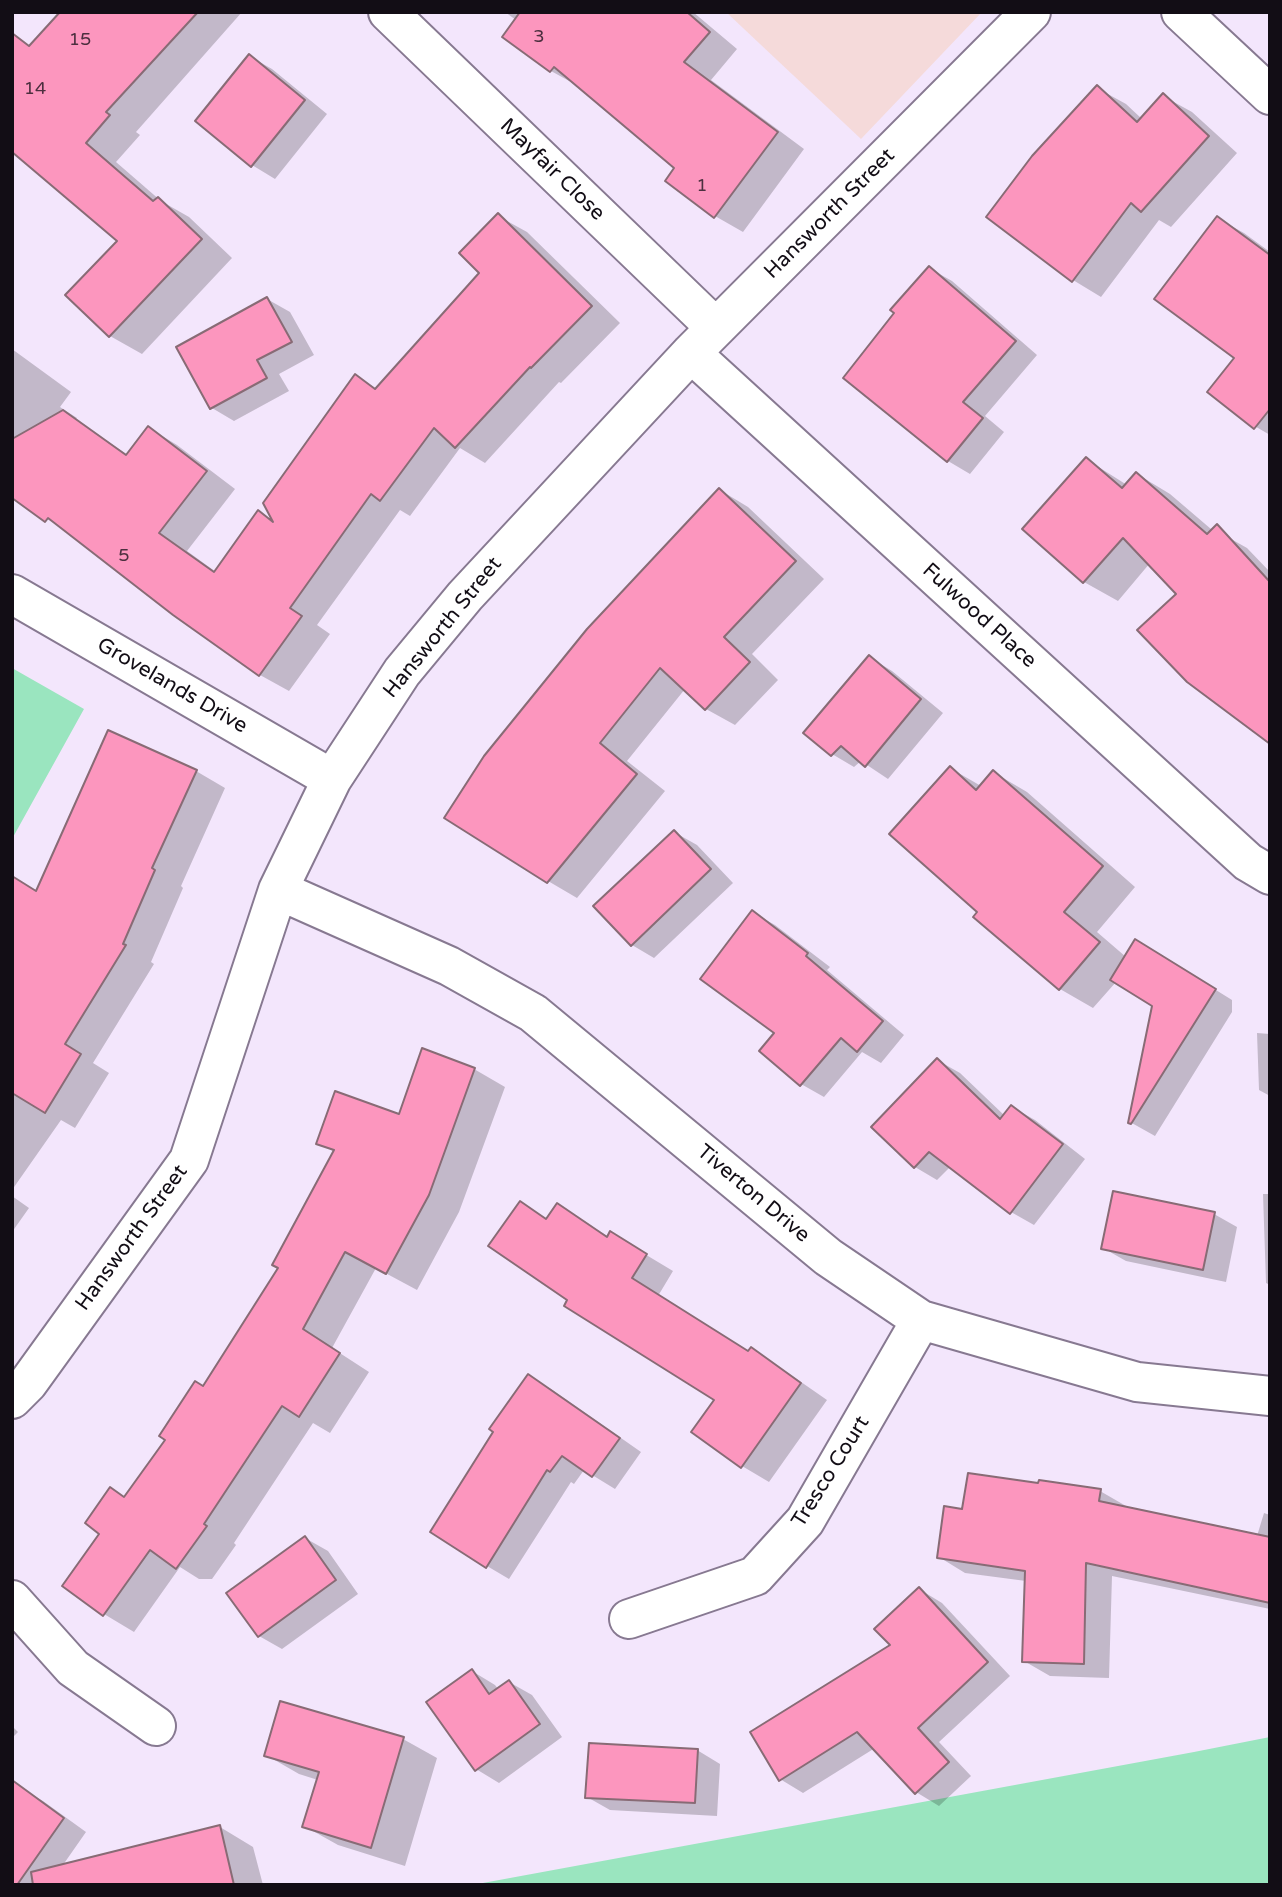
<!DOCTYPE html>
<html>
<head>
<meta charset="utf-8">
<style>
	body { margin:0 }
	#map { position:relative; width:1282px; height:1897px; overflow:hidden; background:#f3e6fc; font-family:"Varela Round",sans-serif }
	canvas { display:block }
	.frame { position:absolute; inset:0; border:14px solid #120d15; pointer-events:none }
</style>
</head>
<body>
<div id="map">
<canvas width="1282" height="1897"></canvas>
<div class="frame"></div>
</div>
<script>
const ctx = document.querySelector('canvas').getContext('2d');
ctx.lineJoin = 'round';
function paint(path, color) { ctx.fillStyle = color; ctx.fill(path, 'evenodd'); }
function trace(path, color, width, dash) { ctx.strokeStyle = color; ctx.lineWidth = width; ctx.lineCap = dash ? 'butt' : 'round'; ctx.setLineDash(dash || []); ctx.stroke(path); }
function drawText(font, color, halo, rows, align = 'center') {
  ctx.font = font + ' "Varela Round",sans-serif'; ctx.lineWidth = 6; ctx.setLineDash([]); ctx.textBaseline = 'middle'; ctx.strokeStyle = halo; ctx.fillStyle = color; for (const [text, x, y, turn = 0] of rows) {
    ctx.save(); ctx.translate(x, y); ctx.rotate((+turn || 0) * Math.PI / 180); ctx.textAlign = isNaN(turn) ? turn : align; if (halo) ctx.strokeText(text, 0, 0); ctx.fillText(text, 0, 0); ctx.restore();
  }
}
paint(new Path2D(`
	M726,12h256l-121,127z`), '#f5dada');
paint(new Path2D(`
	M12,668l72,41 -72,130z
	M1270,1737v148h-798l722,-133z`), '#9ae5bf');
paint(new Path2D(`
	M62,12h180l-106,120 4,3 -24,27 45,39 28,16 43,41 -90,96 -32,-18 -42,-41 51,-55 -89,-193z
	M505,12h188l44,37 -26,31 93,69 -61,83 -28,-16 -38,-48 -97,-81 -29,-16 -47,-35 12,-16z
	M249,56l23,13 55,45 -52,65 -23,-14 -55,-44z
	M1097,88l29,16 16,15 21,-23 29,16 45,41 -66,74 -12,-7 -58,77 -28,-17z
	M498,216l29,16 93,91 -59,60 -2,-1 -74,81 -25,-15 -50,68 -10,-6 -83,115 13,9 -41,57 -29,-16 -86,-62 -103,-79 -59,-38v-147l59,43 -11,15 17,11 -2,2 53,35 21,-27 28,17 58,44 -48,62 29,21 42,-59 17,9 81,-146 21,13 104,-116z
	M1217,218l27,15 26,19v183l-24,-14z
	M929,268l23,13 85,74 -52,61 19,16 -34,42 -22,-13z
	M267,299l23,13 24,43 -35,19 10,17 -55,30 -22,-13z
	M1086,459l41,26 10,-11 33,20 48,41h6l23,13 23,24v18l-92,4 -28,-31 -32,38 -34,-19 -60,-53z
	M720,490l28,17 76,72 -72,75 26,26 -43,45 -29,-16 -21,-20 -58,72 38,30 -88,107 -29,-17 -62,-125z
	M869,657l23,14 51,42 -55,66 -27,-18 -7,6 -22,-13z
	M950,768l31,18 12,-14 34,20 108,95 -38,45 29,25 32,-3 74,46v12l-77,124 -25,-14 24,-117 -38,-23 -23,26 -33,-19 -81,-77z
	M196,771l29,17 -44,98 2,2 -32,74 3,2 -61,99 16,10 -34,55 -14,-8 -49,70v-309l25,11z
	M674,832l23,13 36,38 -79,75 -22,-13z
	M752,912l23,13 55,42 -3,3 77,65 -23,28 -19,-11 -38,45 -23,-13 -25,-51z
	M1257,1033l13,1v62l-11,-6z
	M937,1060l23,13 45,43 7,-9 23,13 50,39 -51,66 -23,-13 -60,-46 -14,14 -22,-13z
	M474,1069l31,18 -46,125 -42,78 -41,-22 -44,80 37,24 -39,61 -17,-10 -79,120 2,2 -24,34h-13l-19,-12 -46,65 -30,-18 -2,-80 9,-45 14,8 79,-109 76,-120 55,-116 -17,-9 82,-27z
	M1263,1194h7v91l-4,-2z
	M12,1196l17,12 -17,24z
	M520,1203l28,16 9,-14 52,32 29,13 35,21 -15,25 91,57 2,-3 27,16 49,34 -58,82 -27,-16 -26,-67 -146,-99z
	M1214,1214l23,13 -11,55 -100,-21 -23,-13z
	M528,1376l23,13 90,63 -26,37 -31,-19 -10,14 -3,-2 -62,97 -22,-13z
	M1100,1491l26,15v2l131,28 7,-23 6,2v94l-158,-33 -3,102 -59,-2 -26,-15 2,-80 -61,-8 -26,-16 25,-46z
	M305,1538l23,13 30,43 -76,55 -23,-13z
	M919,1589l23,14 68,73 -71,66 32,34 -32,30 -23,-14 -41,-44 -72,45 -23,-14 112,-133z
	M472,1671l23,14 3,4 11,-7 23,13 30,42 -63,46 -23,-14z
	M12,1726l6,6 -6,6z
	M403,1739l34,19 -32,108 -67,-21 -34,-19 14,-46 -19,-6 -33,-19z
	M697,1750l23,14 -3,52 -107,-6 -23,-13z
	M20,1788l23,13 43,31 -37,53h-37z
	M220,1827l33,20 10,38h-165z`), '#0003');
const building = new Path2D(`
	M60,12h138l-92,100 4,3 -24,28 67,58 5,-4 44,42 -93,98 -44,-42 52,-54 -105,-89v-119l17,13z
	M520,12h167l23,20 -26,30 94,70 -64,86 -49,-37 9,-13 -120,-101 -4,5 -48,-35z
	M249,54l56,46 -54,67 -56,-46z
	M1097,85l40,37 26,-29 46,43 -68,76 -10,-9 -59,79 -86,-65 46,-61z
	M498,213l94,93 -61,62 -1,-1 -75,81 -21,-20 -54,73 -9,-7 -81,114 12,8 -43,60 -86,-61 -125,-97 -3,4 -33,-24v-59l51,-29 63,45 22,-29 59,45 -48,62 55,39 44,-62 15,12 -10,-19 92,-129 20,15 104,-116 -20,-20z
	M1217,216l53,39v154l-16,20 -47,-37 27,-34 -80,-59z
	M929,266l87,75 -53,61 20,16 -36,44 -104,-84 51,-65 -4,-3z
	M267,297l25,45 -35,18 10,18 -57,31 -34,-62z
	M1086,457l36,31 14,-16 71,62 10,-10 53,58v162l-83,-62 -50,-52 39,-36 -53,-56 -40,45 -61,-54z
	M719,488l77,73 -72,76 26,25 -45,48 -45,-42 -60,75 37,31 -90,109 -103,-65 40,-62 103,-127z
	M869,655l52,44 -56,68 -24,-21 -10,10 -28,-23z
	M108,730l89,40 -45,98 3,2 -32,74 3,1 -61,99 16,10 -36,59 -33,-20v-217l24,15z
	M950,766l26,24 17,-20 110,96 -39,46 36,30 -41,48 -86,-73 4,-5 -88,-78z
	M674,830l37,39 -80,77 -38,-40z
	M752,910l56,43 -2,3 77,65 -26,31 -16,-14 -41,48 -41,-35 15,-18 -74,-54z
	M1135,939l81,50 -85,135 -3,-1 24,-117 -42,-26z
	M422,1048l53,20 -46,127 -43,79 -41,-22 -42,77 37,24 -41,64 -17,-11 -78,118 3,2 -31,43 -26,-19 -47,66 -41,-30 37,-52 -14,-11 25,-36 14,10 41,-57 -6,-4 36,-55 8,5 75,-118 -6,-3 62,-115 -18,-6 19,-53 64,23z
	M937,1058l63,61 11,-14 52,39 -53,70 -81,-62 -15,16 -43,-41z
	M1113,1191l102,21 -12,58 -102,-21z
	M520,1201l26,18 11,-16 50,34 3,-6 37,23 -15,24 116,73 3,-4 50,36 -60,85 -50,-36 23,-32 -150,-94 3,-6 -79,-54z
	M528,1374l92,64 -28,39 -30,-21 -12,16 -3,-2 -61,98 -56,-36 63,-100 -4,-3z
	M968,1473l70,10 1,-3 62,9 -2,12 171,36v66l-184,-40 -2,101 -62,-2 3,-91 -88,-13 7,-52 18,3z
	M305,1536l31,44 -78,57 -32,-44z
	M919,1587l69,75 -70,66 31,34 -34,32 -58,-62 -78,49 -29,-49 140,-87 -16,-16z
	M472,1669l17,25 20,-14 31,44 -65,47 -49,-69z
	M280,1701l124,36 -33,111 -69,-21 17,-55 -55,-16z
	M589,1743l109,6 -3,54 -110,-5z
	M12,1780l52,38 -47,67h-5z
	M220,1825l14,60h-201l-2,-13z`);
paint(building, '#fc96be');
trace(building, '#886b75', 2);
const minor = new Path2D(`
	M388,12l328,316
	M1181,12l89,83
	M691,353l557,509 22,13
	M12,594l320,185
	M278,890l171,76 84,47 295,244 93,63 216,62 133,14
	M12,1399l16,-16 161,-223 89,-270 54,-111 70,-107 63,-76 226,-243 340,-341
	M12,1600l61,68 83,58
	M629,1619l126,-43 50,-55 116,-201`);
trace(minor, '#877991', 42);
trace(minor, '#fff', 38);
drawText('18px', '#4c2f3f', null, [
	["3",539,37],
	["15",80,40],
	["14",35,89],
	["1",702,186],
	["5",124,556]
]);
drawText('21px', '#120d15', '#fff', [
	["Mayfair Close",552,170,44],
	["Hansworth Street",830,214,-45],
	["Fulwood Place",979,616,42],
	["Hansworth Street",443,628,-51],
	["Grovelands Drive",172,686,30],
	["Tiverton Drive",753,1194,40],
	["Hansworth Street",132,1238,-54],
	["Tresco Court",831,1472,-58]
]);
</script>
</body>
</html>
